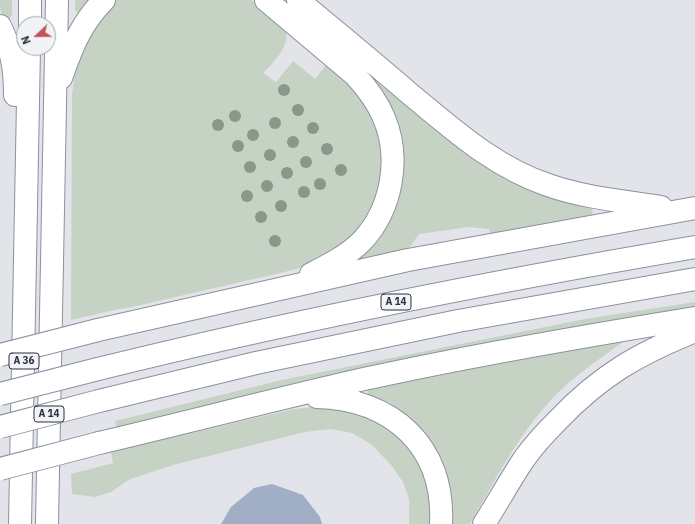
<!DOCTYPE html>
<html>
<head>
<meta charset="utf-8">
<style>
	body { margin:0 }
	#map { position:relative; width:695px; height:524px; overflow:hidden; background:#e2e4e9; font-family:"IBM Plex Sans",sans-serif }
	canvas { display:block }
	.north { position:absolute; left:16px; top:16px; width:40px; height:40px; box-sizing:border-box; background:#f1f3f6; border:1px solid #a2a5ad; border-radius:50%; rotate:248deg; font-size:11px; font-weight:700; line-height:16px; text-align:center; color:#2c313f }
	.north::after { content:''; display:block; margin:auto; width:14px; height:18px; background:#c1535b; clip-path:polygon(50% 0,100% 100%,50% 72%,0 100%) }
</style>
</head>
<body>
<div id="map">
<canvas width="695" height="524"></canvas>
<div class="north">N</div>
</div>
<script>
const ctx = document.querySelector('canvas').getContext('2d');
ctx.lineJoin = 'round';
function paint(path, color) { ctx.fillStyle = color; ctx.fill(path, 'evenodd'); }
function trace(path, color, width, dash) { ctx.strokeStyle = color; ctx.lineWidth = width; ctx.lineCap = dash ? 'butt' : 'round'; ctx.setLineDash(dash || []); ctx.stroke(path); }
function drawText(font, color, halo, rows, align = 'center') {
  ctx.font = font + ' "IBM Plex Sans",sans-serif'; ctx.lineWidth = 4; ctx.setLineDash([]); ctx.textBaseline = 'middle'; ctx.strokeStyle = halo; ctx.fillStyle = color; for (const [text, x, y, turn = 0] of rows) {
    ctx.save(); ctx.translate(x, y); ctx.rotate((+turn || 0) * Math.PI / 180); ctx.textAlign = isNaN(turn) ? turn : align; if (halo) ctx.strokeText(text, 0, 0); ctx.fillText(text, 0, 0); ctx.restore();
  }
}
paint(new Path2D(`
	M0,0h12v15l-4,5c-8,-3 -8,-11 -8,-20z
	M75,0h17l-13,13 -4,-3z
	M114,0h138c8,6 29,20 33,28 7,17 -12,35 -22,45l13,9 17,-21 22,18 12,-15 25,20 27,39 6,60 -19,41 -43,37 -30,9 -165,38 -9,1 -48,11 1,-225 5,-39 11,-27z
	M363,71l92,73 136,60 2,11 -103,19 -1,-5 -20,-2 -50,7 -10,14 -46,11 -7,-1 35,-44 8,-19 3,-14z
	M695,302v10l-577,121 -3,-12 167,-41 303,-61z
	M631,336c-23,17 -47,33 -68,52 -40,37 -66,89 -93,136h-17l-1,-24 -5,-20 -5,-14 -30,-43 -23,-21 -21,-7 -2,-9z
	M325,406l41,7 36,25 24,34 9,52h-26v-25l-6,-17 -11,-16 -21,-22 -19,-11 -21,-4 -26,3 -128,32 -47,15 -19,13 -16,5 -23,-3 -1,-20 42,-11 -2,-11 183,-43z`), '#c6d2c4');
paint(new Path2D(`
	M272,484l31,11 17,22 2,7h-101l10,-17 23,-19z`), '#a0afc5');
const highway = new Path2D(`
	M266,0l89,75c12,13 22,26 29,43 17,40 8,91 -22,123 -15,15 -33,24 -51,33
	M298,0c37,31 75,62 112,94 43,35 84,73 138,91 37,13 75,16 113,22
	M30,24v-24
	M0,26c12,24 15,43 15,69
	M61,78c11,-31 20,-55 43,-78
	M98,330l310,-70 287,-52
	M98,369c197,-49 397,-88 597,-122
	M317,397c75,2 128,49 124,127
	M99,401l157,-38 202,-42 237,-42
	M99,443c89,-21 177,-44 265,-64 109,-24 220,-43 331,-61
	M20,524l9,-476
	M47,524l10,-524
	M484,524c14,-22 26,-44 40,-65 10,-14 22,-27 34,-39 43,-45 80,-66 137,-89`);
trace(highway, '#8b919e', 24);
trace(highway, '#fff', 22);
const highwayBridge = new Path2D(`
	M0,355l98,-25
	M0,394l98,-25
	M0,427l99,-26
	M0,469l99,-26`);
trace(highwayBridge, '#8b919e', 24, []);
trace(highwayBridge, '#fff', 22);
ctx.fillStyle = '#889889';
for (const [x, y] of [
	[284,90],
	[298,110],
	[235,116],
	[275,123],
	[218,125],
	[313,128],
	[253,135],
	[293,142],
	[238,146],
	[327,149],
	[270,155],
	[306,162],
	[250,167],
	[341,170],
	[287,173],
	[320,184],
	[267,186],
	[304,192],
	[247,196],
	[281,206],
	[261,217],
	[275,241]
]) { ctx.beginPath(); ctx.arc(x, y, 6, 0, 2 * Math.PI); ctx.fill(); }
for (const [x, y, w] of [
	[396,302,30],
	[24,361,30],
	[49,414,30]
]) { const box = new Path2D(); box.roundRect(x - w / 2, y - 8, w, 16, 3); ctx.fillStyle = '#f1f3f6'; ctx.fill(box); trace(box, '#2c313f', 1); }
drawText('bold 10px', '#2c313f', null, [
	["A 14",396,302],
	["A 36",24,361],
	["A 14",49,414]
]);
</script>
</body>
</html>
